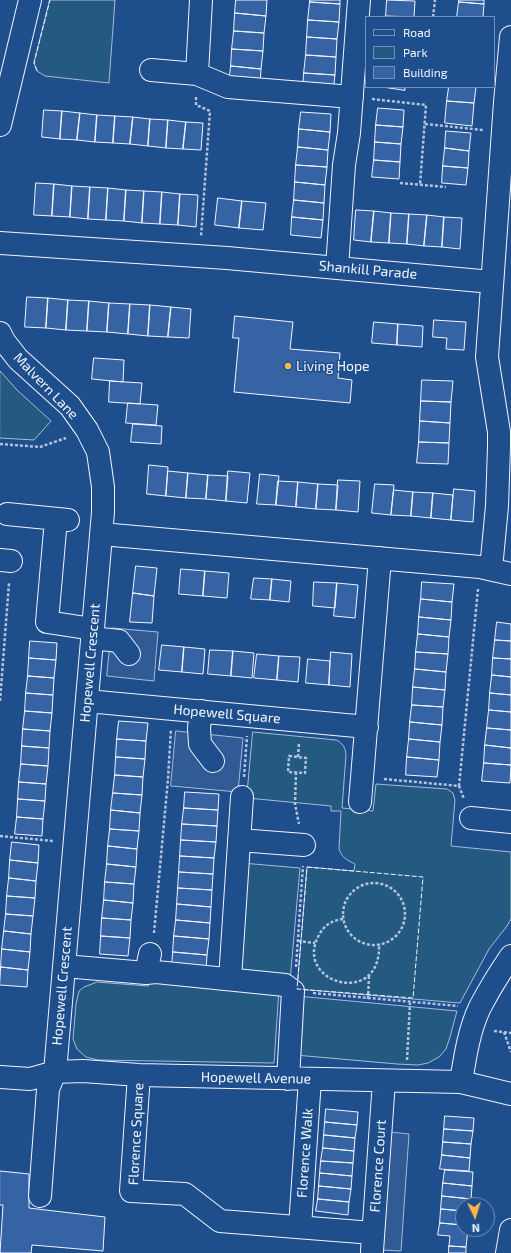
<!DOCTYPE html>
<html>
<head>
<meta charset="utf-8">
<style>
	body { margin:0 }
	#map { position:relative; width:511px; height:1253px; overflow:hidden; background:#1f4e8c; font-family:"Exo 2",sans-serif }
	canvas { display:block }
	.legend { position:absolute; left:365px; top:16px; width:130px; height:72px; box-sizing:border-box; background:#1f4e8c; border:1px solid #7391ba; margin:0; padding:5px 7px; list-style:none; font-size:12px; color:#f2f6ff }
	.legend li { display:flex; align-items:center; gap:8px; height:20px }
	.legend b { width:20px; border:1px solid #7391ba }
	.north { position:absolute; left:455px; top:1197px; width:40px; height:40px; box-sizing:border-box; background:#1f4e8c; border:1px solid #7391ba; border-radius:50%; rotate:176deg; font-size:11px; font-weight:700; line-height:16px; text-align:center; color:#f2f6ff }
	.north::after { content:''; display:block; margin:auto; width:14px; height:18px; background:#ffb74d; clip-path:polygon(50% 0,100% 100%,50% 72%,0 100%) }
</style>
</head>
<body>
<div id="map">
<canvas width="511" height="1253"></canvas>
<ul class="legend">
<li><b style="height:5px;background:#1f4e8c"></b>Road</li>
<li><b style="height:11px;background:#245a82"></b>Park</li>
<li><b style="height:11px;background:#3563a3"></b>Building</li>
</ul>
<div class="north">N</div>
</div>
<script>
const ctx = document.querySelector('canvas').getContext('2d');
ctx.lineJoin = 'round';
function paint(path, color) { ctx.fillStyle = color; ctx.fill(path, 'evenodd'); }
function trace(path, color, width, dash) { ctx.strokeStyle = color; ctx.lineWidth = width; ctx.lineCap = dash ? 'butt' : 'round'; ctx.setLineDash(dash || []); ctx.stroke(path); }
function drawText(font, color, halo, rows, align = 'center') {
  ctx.font = font + ' "Exo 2",sans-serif'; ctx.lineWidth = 3; ctx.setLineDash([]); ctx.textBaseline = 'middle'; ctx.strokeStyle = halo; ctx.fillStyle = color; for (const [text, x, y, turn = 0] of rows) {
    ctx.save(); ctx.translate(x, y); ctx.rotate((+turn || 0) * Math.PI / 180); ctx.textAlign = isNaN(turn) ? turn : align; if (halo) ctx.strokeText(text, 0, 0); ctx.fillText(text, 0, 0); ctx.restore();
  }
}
const green = new Path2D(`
	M50,0h65l-6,83 -64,-7 -8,-5 -3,-8z
	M0,371l17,19 34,31 -17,19 -34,-2z
	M253,732l83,8c7,3 9,7 10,15l-4,53 31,3 3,-27 71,5 6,4 2,7 -4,46 60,6v67l-4,7 -18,23 -29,54 -163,-14 10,-122 47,4 1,-7c-8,-4 -13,-6 -16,-15l2,-38h-10v-5l-84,-8z
	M242,863l58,5 -10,113 -57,-6z
	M149,977l130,12 -5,74 -176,-3 -12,-3 -9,-8 -4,-10 3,-35 3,-13 5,-4 13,-5 51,4z
	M297,996l160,15 -7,26 -4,12 -7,8 -11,6 -10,2 -21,-1 -102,-9z`);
paint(green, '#245a82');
trace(green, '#a8bbd7', 1);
const parking = new Path2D(`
	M112,628l46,4 -4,49 -47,-5z
	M176,731l67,7 -5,54 -67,-6z
	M390,1132l19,2 -8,117 -19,-1z`);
paint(parking, '#305b95');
trace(parking, '#a8bbd7', 1);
const building = new Path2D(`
	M236,0h31l-1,16 -31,-3z
	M310,0h30v4l-30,-2z
	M387,0l28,1 -1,16 -28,-1z
	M459,0h25v4l-25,-2z
	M310,2l30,2 -1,18 -31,-2z
	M459,2l25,2 -1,13h-26z
	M235,13l31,3 -2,17 -30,-2z
	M308,20l31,2 -2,17 -30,-2z
	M234,31l30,2 -1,18 -31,-2z
	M307,37l30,2 -1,18 -30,-2z
	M232,49l31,2 -2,18 -30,-3z
	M306,55l30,2 -1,18 -31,-2z
	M231,66l30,3 -1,17 -31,-2z
	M304,73l31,2 -2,17 -30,-2z
	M383,87h22v3z
	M449,87h27l-2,16 -27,-2z
	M447,101l27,2 -2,23 -27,-3z
	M378,108l26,2 -1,17 -27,-2z
	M44,110l18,1 -2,28 -18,-2z
	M62,111l18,2 -3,27 -17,-1z
	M301,112l30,2 -1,18 -31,-3z
	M80,113l17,2 -2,27 -18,-2z
	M97,115l18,1 -2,27 -18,-1z
	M115,116l18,1 -3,27 -17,-1z
	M133,117l17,2 -2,27 -18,-2z
	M150,119l18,1 -2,28 -18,-2z
	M168,120l18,2 -3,27 -17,-1z
	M186,122l17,1 -2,27 -18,-1z
	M376,125l27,2 -2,17 -26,-2z
	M299,129l31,3 -2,18 -30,-3z
	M446,131l25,2 -2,18 -24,-3z
	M375,142l26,2 -1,18 -26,-2z
	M298,147l30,3 -1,17 -31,-2z
	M445,148l24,3 -1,17 -25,-2z
	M374,160l26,2 -1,17 -27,-2z
	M296,165l31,2 -2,18 -30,-3z
	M443,166l25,2 -2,17 -24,-2z
	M295,182l30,3 -1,18 -30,-3z
	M36,183l18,1 -2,32 -18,-1z
	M54,184l18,2 -2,31 -18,-1z
	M72,186l18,1 -2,32 -18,-2z
	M90,187l18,1 -2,32 -18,-1z
	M108,188l18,2 -2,31 -18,-1z
	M126,190l18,1 -2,32 -18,-2z
	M144,191l18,1 -2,32 -18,-1z
	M162,192l18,2 -2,31 -18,-1z
	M180,194l18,1 -2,32 -18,-2z
	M218,198l24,3 -3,27 -24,-3z
	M294,200l30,3 -1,17 -31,-3z
	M242,201l24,2 -3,27 -24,-2z
	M356,210l18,1 -3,31 -17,-2z
	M374,211l17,2 -2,30 -18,-1z
	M391,213l18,1 -2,30 -18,-1z
	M409,214l18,1 -3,31 -17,-2z
	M427,215l17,2 -2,30 -18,-1z
	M292,217l31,3 -2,18 -30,-3z
	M444,217l18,1 -2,31 -18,-2z
	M27,297l21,1 -2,30 -21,-1z
	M48,298l20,2 -2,30 -20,-2z
	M68,300l21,1 -2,30 -21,-1z
	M89,301l20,2 -2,29 -20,-1z
	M109,303l21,1 -2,30 -21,-2z
	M130,304l20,1 -2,31 -20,-2z
	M150,305l21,2 -3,30 -20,-1z
	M171,307l20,2 -2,29 -21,-1z
	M235,316l58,6 -3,27 50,4 -2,25 14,2 -2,23 -116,-11 5,-54h-6z
	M434,320l32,2 -2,28 -18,-1 1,-11 -14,-1z
	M374,322l24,2 -1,21 -25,-2z
	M398,324l25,2 -1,21 -25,-2z
	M94,358l30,2 -1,22 -31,-3z
	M422,380l31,1 -2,21 -30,-1z
	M110,381l32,2 -2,21 -31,-2z
	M421,401l30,1 -1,21 -30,-2z
	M128,403l30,2 -2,20 -30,-2z
	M420,421l30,2 -1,20 -30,-1z
	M133,424l29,2 -1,18 -30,-2z
	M419,442l30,1 -1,21 -31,-1z
	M149,465l19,2 -2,29 -19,-2z
	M168,471l20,2 -2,25 -20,-2z
	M228,471l22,2 -3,30 -21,-2z
	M188,473l20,2 -2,24 -20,-1z
	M260,474l19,2 -3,29 -19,-1z
	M208,475l20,1 -2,25 -20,-2z
	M338,480l22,1 -2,31 -22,-2z
	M278,481l20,1 -2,25 -20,-2z
	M298,482l20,2 -2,25 -20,-2z
	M318,484l20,1 -2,25 -20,-1z
	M375,484l19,1 -3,30 -19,-2z
	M454,489l21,2 -2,31 -22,-2z
	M394,490l19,2 -2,24 -20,-1z
	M413,492l20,1 -2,25 -20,-2z
	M433,493l20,2 -2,25 -20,-2z
	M136,566l21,2 -3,28 -21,-3z
	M181,569l24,2 -2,25 -24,-2z
	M205,571l24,2 -2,25 -24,-2z
	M254,578l18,1 -2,21 -19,-1z
	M272,579l19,2 -2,21 -19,-2z
	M314,582l23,1 -2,25 -22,-2z
	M422,582l32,2 -2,18 -31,-3z
	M337,583l21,2 -3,33 -21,-2z
	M133,593l21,3 -2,27 -22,-1z
	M421,599l31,3 -1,18 -32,-3z
	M419,617l32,3 -2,17 -31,-3z
	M497,622l14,2v17l-16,-1z
	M418,634l31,3 -1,17 -32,-2z
	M495,640l16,1v18l-18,-1z
	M30,641l27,2 -1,17 -27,-2z
	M162,645l22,2 -2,25 -23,-2z
	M184,647l21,2 -2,25 -21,-2z
	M210,650l23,1 -2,25 -23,-2z
	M233,651l21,2 -2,25 -21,-2z
	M331,652l21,2 -2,33 -21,-2z
	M416,652l32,2 -2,18 -31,-3z
	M257,654l22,2 -2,24 -23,-2z
	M279,656l21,1 -2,25 -21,-2z
	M29,658l27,2 -2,18 -26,-2z
	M493,658l18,1v18l-19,-2z
	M308,659l22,2 -1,24 -23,-2z
	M415,669l31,3 -1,18 -32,-3z
	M492,675l19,2v18l-21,-2z
	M28,676l26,2 -1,17 -27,-2z
	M413,687l32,3 -2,17 -31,-2z
	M26,693l27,2 -1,18 -27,-2z
	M490,693l21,2v17l-22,-2z
	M412,705l31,2 -1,18 -32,-3z
	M489,710l22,2v18l-24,-2z
	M25,711l27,2 -2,18 -27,-2z
	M119,721l29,2 -2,18 -29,-2z
	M410,722l32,3 -2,17 -31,-3z
	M487,728l24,2v18l-26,-3z
	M23,729l27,2 -1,17 -27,-2z
	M117,739l29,2 -1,18 -29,-2z
	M409,739l31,3 -1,18 -32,-3z
	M485,745l26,3v17l-27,-2z
	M22,746l27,2 -1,18 -27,-2z
	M116,757l29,2 -2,18 -28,-2z
	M407,757l32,3 -2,17 -31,-2z
	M484,763l27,2 -1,18 -28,-2z
	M21,764l27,2 -2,18 -27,-2z
	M115,775l28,2 -1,18 -29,-2z
	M19,782l27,2 -1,17 -27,-2z
	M185,792l34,2 -1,16 -34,-2z
	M113,793l29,2 -2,18 -29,-3z
	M18,799l27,2 -2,18 -26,-2z
	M184,808l34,2 -1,16 -35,-2z
	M111,810l29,3 -1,18 -29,-2z
	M17,817l26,2 -1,17 -27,-2z
	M182,824l35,2 -1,16 -35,-2z
	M110,829l29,2 -2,18 -29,-3z
	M181,840l35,2 -2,16 -34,-2z
	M12,842l27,3 -1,18 -28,-3z
	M108,846l29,3 -1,18 -29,-3z
	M180,856l34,2 -1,16 -34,-2z
	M10,860l28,3 -2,18 -27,-3z
	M107,864l29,3 -2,17 -29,-2z
	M179,872l34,2 -1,16 -34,-2z
	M9,878l27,3 -1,17 -28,-2z
	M105,882l29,2 -1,19 -29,-3z
	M178,888l34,2 -1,17 -34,-3z
	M7,896l28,2 -2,18 -27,-2z
	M104,900l29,3 -2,17 -29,-2z
	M177,904l34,3 -1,16 -34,-3z
	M6,914l27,2 -2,18 -27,-3z
	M102,918l29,2 -1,18 -29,-2z
	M176,920l34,3 -1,16 -35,-3z
	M4,931l27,3 -1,18 -28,-3z
	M101,936l29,2 -2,18 -28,-2z
	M174,936l35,3 -2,16 -34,-3z
	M2,949l28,3 -2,18 -27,-3z
	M173,952l34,3 -1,15 -34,-2z
	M1,967l27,3 -1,17 -27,-2z
	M326,1109l32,3 -1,13 -32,-3z
	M445,1116l29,2 -1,13 -29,-2z
	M325,1122l32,3 -2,13 -31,-3z
	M444,1129l29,2 -2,13 -28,-2z
	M324,1135l31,3 -1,13 -31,-3z
	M443,1142l28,2 -1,14 -28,-3z
	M323,1148l31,3 -1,12 -32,-2z
	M442,1155l28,3 -1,13 -29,-2z
	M321,1161l32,2 -1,13 -32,-3z
	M445,1170l28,2 -1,14 -29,-3z
	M0,1171l29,3v34l76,9 -2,34 -71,-6 -1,8h-31l3,-48h-3z
	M320,1173l32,3 -1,13 -32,-3z
	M443,1183l29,3 -1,13 -29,-3z
	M319,1186l32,3 -2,13 -31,-3z
	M442,1196l29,3 -1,6h-7v6l-22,-2z
	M318,1199l31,3 -1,13 -32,-4z
	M441,1209l22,2v14l-23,-2z
	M440,1223l23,2v4h5l-2,18 -17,-1 1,-10 -12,-1z
	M449,1246l17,1v6h-17z`);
paint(building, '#3563a3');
trace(building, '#f2f6ff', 1);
const minor = new Path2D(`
	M151,70l46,4 4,-74
	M197,74l31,13 124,10
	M0,125l30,-125
	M0,243l227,15 265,24
	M337,268l7,-103 5,-32 10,-133
	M0,333l4,8 14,18 52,47 17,24 11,22 5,35v25l-48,560 -7,17 -8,107
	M7,514l61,6
	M56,519l-9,103 46,7
	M101,534l379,33 31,7
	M0,560l11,1
	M491,569l6,-63 2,-59v-15l-12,-75 18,-255 6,-65
	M92,638l27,3 10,13
	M87,701l280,26
	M201,711l-2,17 1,16 13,17
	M360,802l20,-244
	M471,818l40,4
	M239,840l65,5
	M64,966l82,7 4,-19
	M146,973l10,-1 129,13 8,6 -5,88
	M230,979l12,-182
	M139,1075l-8,116 54,3 35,27 153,12
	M0,1077l30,2 25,-7 28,-1 56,4 322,7 50,12
	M461,1082c4,-25 8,-52 19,-75 9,-17 20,-35 31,-51
	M300,1227l10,-148
	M372,1251l12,-170
	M507,1253l4,-23`);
trace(minor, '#f2f6ff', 24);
trace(new Path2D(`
	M433,17l2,-17
	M196,97v8l14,6 -9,125
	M372,99l54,6 -6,80
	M425,124l58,6
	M400,183l46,4
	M0,444l40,3 26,-9
	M0,701l9,-118
	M289,756l17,2 -1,15 -17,-1z
	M298,757l1,-14
	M296,772l-1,32 4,20
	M244,777l3,-41
	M384,779l75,7 5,13
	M459,786l19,-197
	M0,836l53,5
	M343 914a31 31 0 1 1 62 0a31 31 0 1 1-62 0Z
	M343,919c-10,1 -19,6 -24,16 -27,48 63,74 60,9
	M154,933l14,-154 3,-50
	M298,941l17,2
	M296,967l7,-101
	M313,993l145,13
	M368,999l1,-24
	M494,1031l17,2
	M504,1032l7,20
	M407,1060l3,-57`), '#b3c4dc', 2.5, [3, 2]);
trace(minor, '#1f4e8c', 22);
trace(new Path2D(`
	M37,71l-3,-8 16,-63
	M307,867l116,10 -10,121 -116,-9z`), '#f2f6ff', 1, [5, 2]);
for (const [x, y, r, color] of [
	[288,366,4,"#ffb74d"]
]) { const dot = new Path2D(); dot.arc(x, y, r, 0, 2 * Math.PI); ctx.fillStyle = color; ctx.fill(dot); trace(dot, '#1f4e8c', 1.5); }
drawText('14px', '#f2f6ff', '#1f4e8c', [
	["Shankill Parade",368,270,5],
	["Malvern Lane",46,386,46],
	["Hopewell Crescent",90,663,-85],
	["Hopewell Square",227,714,5],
	["Hopewell Crescent",62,986,-85],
	["Hopewell Avenue",256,1078,1],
	["Florence Square",136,1134,-87],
	["Florence Walk",305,1153,-86],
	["Florence Court",378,1166,-86]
]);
drawText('14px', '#f2f6ff', '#1f4e8c', [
	["Living Hope",296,366]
], 'left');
</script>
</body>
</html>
